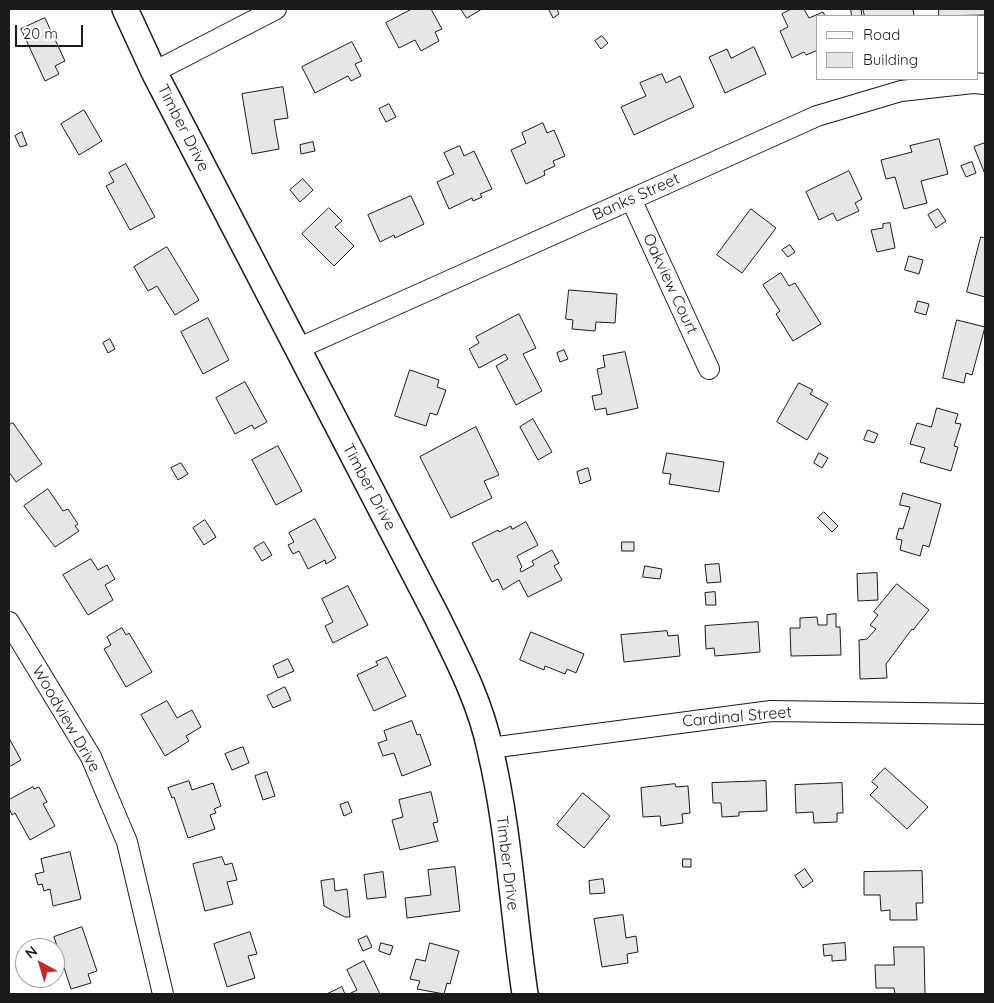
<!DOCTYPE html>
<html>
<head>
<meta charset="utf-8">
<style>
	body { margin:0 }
	#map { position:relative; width:994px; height:1003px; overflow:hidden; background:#fff; font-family:Quicksand,sans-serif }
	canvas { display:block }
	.frame { position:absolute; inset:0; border:10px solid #1a1a1a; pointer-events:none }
	.legend { position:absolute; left:816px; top:15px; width:162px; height:65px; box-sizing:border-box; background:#fff; border:1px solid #a3a3a3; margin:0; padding:6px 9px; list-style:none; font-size:15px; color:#1a1a1a }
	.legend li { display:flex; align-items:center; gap:10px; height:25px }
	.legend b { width:25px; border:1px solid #a3a3a3 }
	.north { position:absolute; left:15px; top:938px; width:50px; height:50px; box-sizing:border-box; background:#fff; border:1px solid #a3a3a3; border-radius:50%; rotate:321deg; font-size:14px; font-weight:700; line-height:20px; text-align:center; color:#1a1a1a }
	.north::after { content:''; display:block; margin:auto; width:18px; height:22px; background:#c62828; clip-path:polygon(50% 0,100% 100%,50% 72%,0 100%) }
	.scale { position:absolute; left:15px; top:25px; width:68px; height:22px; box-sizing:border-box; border:2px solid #1a1a1a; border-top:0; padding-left:6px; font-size:15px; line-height:18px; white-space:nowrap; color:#1a1a1a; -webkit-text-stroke:4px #fff; paint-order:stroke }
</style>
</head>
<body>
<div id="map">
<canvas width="994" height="1003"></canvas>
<div class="frame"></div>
<ul class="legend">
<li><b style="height:6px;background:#fff"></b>Road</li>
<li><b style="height:14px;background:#e6e6e6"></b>Building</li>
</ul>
<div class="north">N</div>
<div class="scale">20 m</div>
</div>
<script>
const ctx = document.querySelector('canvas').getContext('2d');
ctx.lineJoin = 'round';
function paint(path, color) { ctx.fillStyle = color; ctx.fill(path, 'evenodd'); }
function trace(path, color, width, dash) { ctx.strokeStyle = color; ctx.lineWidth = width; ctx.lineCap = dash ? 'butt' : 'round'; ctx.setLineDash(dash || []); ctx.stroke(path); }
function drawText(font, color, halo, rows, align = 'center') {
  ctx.font = font + ' Quicksand,sans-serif'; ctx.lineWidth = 4; ctx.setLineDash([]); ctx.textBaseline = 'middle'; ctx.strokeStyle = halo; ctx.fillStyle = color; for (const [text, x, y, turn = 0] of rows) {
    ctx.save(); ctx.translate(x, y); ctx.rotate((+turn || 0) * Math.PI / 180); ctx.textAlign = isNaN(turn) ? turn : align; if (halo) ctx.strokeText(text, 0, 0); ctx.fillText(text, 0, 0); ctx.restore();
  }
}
const building = new Path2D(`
	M412,9h19l11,20 -7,3 4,9 -18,10 -6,-11 -16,8 -13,-25z
	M461,9h21l-15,9z
	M551,9h6l2,5 -6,4 -4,-8z
	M792,9h12l5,9 14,-6 2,4h-7v34l-12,5 -2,-3 -12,6 -12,-27 8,-4 -6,-13z
	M851,9h10l1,7h-10z
	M863,9h50l1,7h-49z
	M939,9h46v6l-46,1z
	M45,18l20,43 -10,5 4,8 -14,7 -24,-52z
	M602,36l6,7 -7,6 -6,-8z
	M352,42l10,19 -7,3 6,12 -10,5 -3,-5 -33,17 -13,-26z
	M754,47l12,27 -41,19 -16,-36 18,-8 4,9z
	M662,74l4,9 14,-7 14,31 -60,28 -13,-28 25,-11 -6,-13z
	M283,87l5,31 -14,2 5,29 -27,5 -10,-60z
	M389,104l7,13 -10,5 -7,-13z
	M84,110l18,31 -23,14 -18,-31z
	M543,123l4,10 7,-3 11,26 -12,5 2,5 -11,5 1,4 -19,9 -15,-34 15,-7 -4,-10z
	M22,132l5,13 -7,2 -5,-11z
	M939,139l9,35 -27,7 6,22 -23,6 -9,-32 -9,2 -5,-19 31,-8 -2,-6z
	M313,142l2,9 -14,3 -1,-9z
	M985,143v31l-11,-27z
	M460,146l4,10 10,-5 18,38 -12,5 2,3 -9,4 -1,-3 -23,11 -12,-27 17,-8 -10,-21z
	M972,162l4,11 -10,4 -5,-11z
	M126,164l29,53 -25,13 -24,-44 8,-4 -5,-9z
	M849,171l13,28 -7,4 4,8 -22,10 -4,-8 -14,7 -13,-28z
	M303,179l10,11 -13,12 -10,-12z
	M411,196l13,28 -29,14 -1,-3 -14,7 -12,-27z
	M329,208l13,13 -7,6 19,19 -20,20 -32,-32z
	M751,209l25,19 -34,45 -25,-18z
	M938,209l8,12 -10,7 -8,-13z
	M890,223l5,25 -18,4 -6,-22 12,-2v-4z
	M981,237l4,1v59l-18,-5z
	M790,245l5,7 -7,5 -6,-7z
	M167,247l32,53 -24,15 -18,-29 -9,5 -14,-24z
	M909,256l14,4 -4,14 -14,-4z
	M781,273l8,13 6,-3 26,41 -28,17 -17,-27 4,-3 -17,-26z
	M569,290l48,4 -2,29 -19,-1 -1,9 -23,-2 1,-9 -7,-1z
	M918,301l11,3 -3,11 -11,-3z
	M519,314l17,34 -13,6 19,37 -26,14 -20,-39 12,-7 -3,-5 -26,14 -10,-19 10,-6 -3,-6z
	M208,318l21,42 -26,14 -22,-42z
	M957,320l28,7 -13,48 -6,-2 -2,10 -21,-5z
	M110,339l5,10 -7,4 -5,-10z
	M564,350l4,9 -8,3 -3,-9z
	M625,352l13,56 -31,7 -1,-7 -11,2 -3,-14 10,-2 -5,-25 8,-2 -2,-11z
	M410,370l29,10 -2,7 9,3 -9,25 -7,-2 -4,13 -31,-10z
	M245,382l22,40 -13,7 -2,-4 -17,9 -19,-36z
	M799,383l14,7 -3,4 18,10 -21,36 -30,-18z
	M937,408l21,6 -3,9 6,1 -7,22 4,1 -7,24 -31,-9 5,-14 -15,-4 7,-21 14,4z
	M533,419l19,33 -14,8 -18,-33z
	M13,423l29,41 -26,18 -7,-10v-47z
	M476,427l23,48 -15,6 8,17 -41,20 -31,-61z
	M868,430l10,4 -4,9 -10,-3z
	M278,446l24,45 -26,14 -24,-45z
	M667,453l57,9 -5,30 -50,-8 2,-10 -8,-1z
	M819,453l9,5 -6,10 -8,-5z
	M181,463l7,11 -10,6 -7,-12z
	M588,468l3,12 -11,4 -3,-12z
	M48,489l15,22 5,-2 10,15 -3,2 4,5 -24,16 -31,-41z
	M903,493l38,11 -12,43 -6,-2 -3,11 -20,-6 2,-10 -6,-1 3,-11 4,1 7,-22 -10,-2z
	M824,512l14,14 -6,6 -14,-14z
	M315,519l21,39 -10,6 -1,-4 -17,9 -9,-18 -6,3 -5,-9 6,-3 -5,-9z
	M205,520l11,17 -12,8 -11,-17z
	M526,522l12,23 -21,11 5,11 -2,2 1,3 13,-7 -2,-4 20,-11 7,13 -5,3 8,14 -34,17 -9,-17 -16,10 -5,-11 -6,3 -20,-39 26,-13 1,2 12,-6 1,3z
	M264,542l8,13 -10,6 -8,-13z
	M622,542h12v9h-12z
	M91,559l7,11 9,-5 8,14 -10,6 8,15 -25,15 -25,-40z
	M719,564l2,18 -14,1 -2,-18z
	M645,566l17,3 -2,10 -17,-2z
	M877,573l1,27 -20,1 -1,-27z
	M897,584l32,26 -16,20 -1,-1 -26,35 1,14 -27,1 -1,-39 8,-1 9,-10 -6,-4 8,-10 -4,-3z
	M348,586l20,39 -35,18 -8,-17 8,-4 -11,-23z
	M715,592l1,13h-10l-1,-12z
	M836,614v13h4l1,28 -50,1 -1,-28h10v-10l17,-1 1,8h9v-10z
	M758,622l2,30 -45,4 -1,-8 -8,1 -1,-23z
	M122,628l4,7 3,-2 23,39 -26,15 -22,-38 7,-4 -4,-8z
	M667,631l1,5 10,-1 2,21 -56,6 -3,-27z
	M531,632l53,22 -8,19 -9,-4 -2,5 -20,-8 -1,4 -24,-10z
	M387,657l19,39 -32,15 -17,-36 21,-10 -2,-3z
	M288,659l6,12 -16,7 -5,-12z
	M285,687l6,13 -18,8 -6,-12z
	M167,701l10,17 15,-8 9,17 -15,9 3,5 -24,15 -24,-41z
	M412,721l5,14 3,-1 11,31 -29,11 -8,-23 -11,3 -5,-13 9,-3 -3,-9z
	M9,738l12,22 -12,7z
	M243,747l6,16 -17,7 -7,-16z
	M885,768l43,39 -21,22 -37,-34 8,-8 -6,-5z
	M267,772l8,24 -12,4 -8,-24z
	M189,781l3,9 21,-7 8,23 -7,3 2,4 -6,2 5,14 -27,9 -14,-41 -2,1 -4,-10z
	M766,781l1,30 -28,1v4l-17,1 -1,-14h-8l-1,-20z
	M842,783l1,30h-6v9l-23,1 -1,-11 -17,1 -1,-28z
	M675,784l1,3 12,-1 2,27 -8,1 1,9 -22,3 -1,-10 -17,1 -2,-29z
	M33,787l1,2 5,-2 8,15 -4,2 12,22 -25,14 -15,-27 -3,2 -3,-7v-8z
	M431,792l7,30 -5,1 5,18 -38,9 -8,-30 11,-3 -4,-17z
	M583,793l27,23 -26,32 -27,-23z
	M348,802l4,10 -8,4 -4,-11z
	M70,852l11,47 -28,7 -3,-17 -6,2 -2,-7 -4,1 -3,-11 9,-2 -3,-13z
	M222,857l3,8 7,-2 5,17 -10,2 6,22 -28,7 -12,-47z
	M683,859h8v8h-8z
	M455,867l5,44 -53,7 -2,-20 26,-3 -3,-25z
	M805,869l8,12 -10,7 -8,-12z
	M922,871l1,32h-7l1,17h-27v-10l-9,1 -1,-16h-16v-23z
	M383,872l3,25 -19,2 -3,-24z
	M334,879l1,12 12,-2 3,28h-5l-21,-11 -3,-25z
	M603,879l2,14 -15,1 -1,-13z
	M623,915l3,23 10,-2 2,16 -11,2 1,9 -26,4 -8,-48z
	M82,927l15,44 -9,3 3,9 -20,6 -17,-52z
	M250,932l7,22 -9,2 7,22 -28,9 -13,-43z
	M367,936l5,11 -9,4 -5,-11z
	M381,943l12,3 -3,9 -11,-4z
	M430,943l29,8 -9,33 -3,-1 -3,11 -27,-5 3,-8 -10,-2 6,-20 9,2z
	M845,943l1,17 -14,1v-6l-8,1 -1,-11z
	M894,947h30l1,47h-30l-1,-6h-18l-1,-23h19z
	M364,961l16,33h-31l8,-4 -10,-20z
	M342,987l3,7h-18z`);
paint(building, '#e6e6e6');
trace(building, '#1a1a1a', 1);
const minor = new Path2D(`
	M154,72l122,-63
	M631,199l78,170
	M297,349l520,-233 84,-25 72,-8 12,1
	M9,622l82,135 36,85 36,152
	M490,748l281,-37 214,3`);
const tertiary = new Path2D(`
	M125,9l29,63 282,543c21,43 44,86 54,134 19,80 23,164 35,245`);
trace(minor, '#1a1a1a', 22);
trace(tertiary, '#1a1a1a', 28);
trace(minor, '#fff', 20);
trace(tertiary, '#fff', 25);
drawText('16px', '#1a1a1a', '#fff', [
	["Timber Drive",183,128,63],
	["Banks Street",636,197,-24],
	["Oakview Court",670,284,65],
	["Timber Drive",369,487,62],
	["Cardinal Street",737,717,-5],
	["Woodview Drive",66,719,60],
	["Timber Drive",507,863,83]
]);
</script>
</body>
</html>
